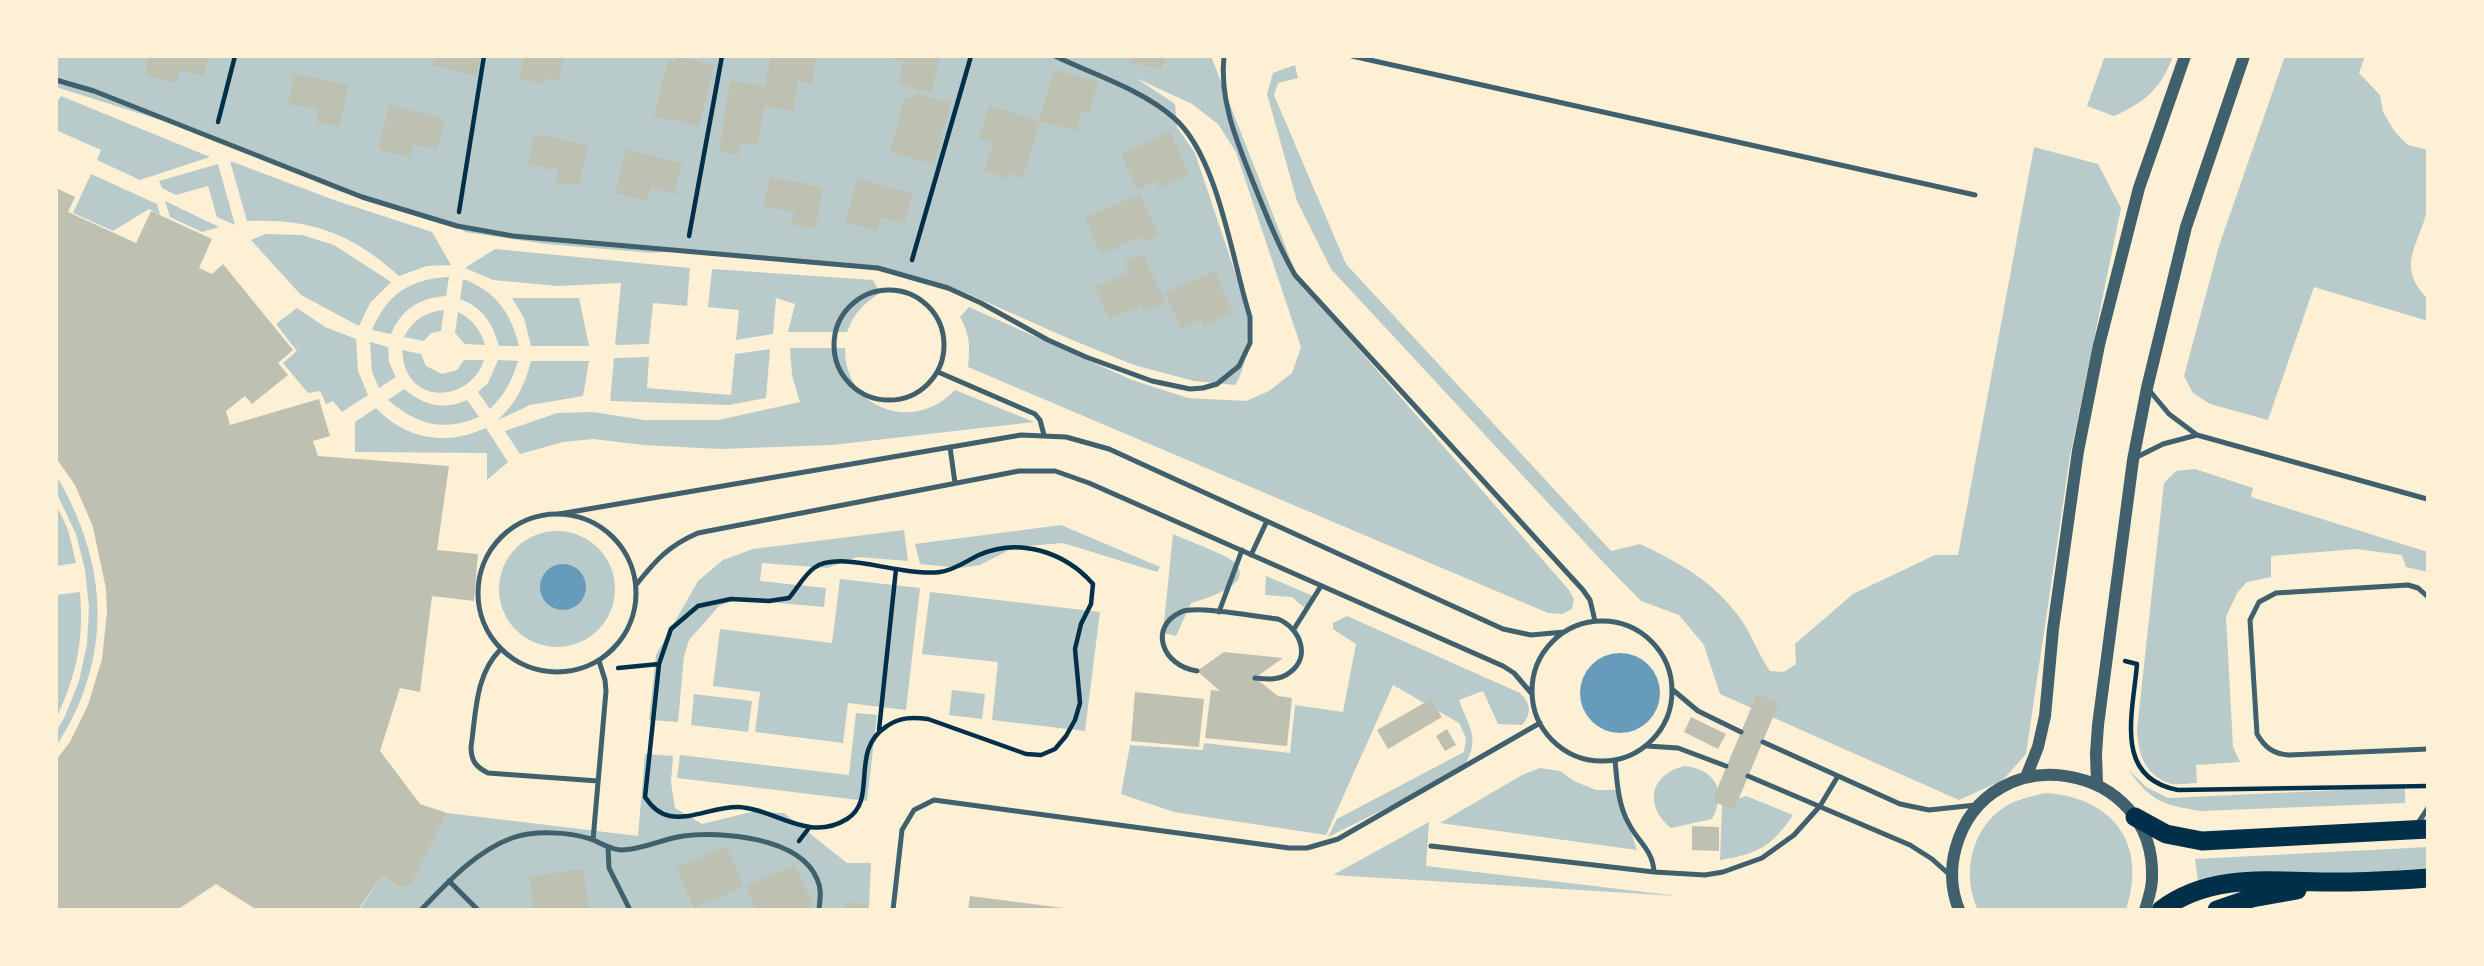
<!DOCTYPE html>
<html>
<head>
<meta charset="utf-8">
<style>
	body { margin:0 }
	#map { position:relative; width:2484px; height:966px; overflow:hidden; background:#fdf0d5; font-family:"Exo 2",sans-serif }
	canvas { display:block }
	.frame { position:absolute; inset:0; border:58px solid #fdf0d5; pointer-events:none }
</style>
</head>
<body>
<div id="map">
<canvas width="2484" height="966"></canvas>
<div class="frame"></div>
</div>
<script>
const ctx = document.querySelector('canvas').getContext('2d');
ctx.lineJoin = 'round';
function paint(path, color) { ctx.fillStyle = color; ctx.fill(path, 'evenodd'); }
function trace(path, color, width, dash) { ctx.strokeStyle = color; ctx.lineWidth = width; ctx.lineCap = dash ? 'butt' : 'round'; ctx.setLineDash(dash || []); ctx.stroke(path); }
paint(new Path2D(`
	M56,56h1077l-1,7 30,7 4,-14h45l88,225 270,309 5,9 -2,10 -10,5 -14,-1 -580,-246c2,-19 2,-33 -8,-50l9,-10 163,73 56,18 58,3 23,-10 23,-18 9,-26 -65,-195 -18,-28 -26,-20 -56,-26 39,26 2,23 18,26 53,158c0,22 0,56 -13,74l-41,-4 -60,-16 -62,-25 -108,-48 -84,-21 -41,-7 -153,-14 -33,3 -107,-9 -81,-12 -8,-6 -119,-35 -124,-54 -158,-50z
	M2105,56h68c-12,33 -28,46 -59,60l-27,-10z
	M2285,56h80l-6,17 21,22 3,17 12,20 13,13 20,5c0,18 3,37 0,55 -6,38 -35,59 0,94v22l-114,-34 -46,133 -58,-16 -17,-11 -9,-17 35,-130z
	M1295,65l3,13 -20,5 -4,12 72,169 265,287 29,-7c40,19 73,37 100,74 12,17 18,36 30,53l14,1 12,-8 -1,-20 58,-50 82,-39h23l76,-408 64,17 23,44 -51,248 -44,298 -23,26 -44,20 -239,-106 -16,-49 -25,-30 -38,-14 -39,-40 -271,-292 -34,-68 -30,-107 6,-21z
	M61,96l149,61 -70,23 -43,-20 4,-10 -45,-20v-26z
	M230,161l104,39 98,32 19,33 -24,1 -28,10c-47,-42 -87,-58 -152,-55z
	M218,164l17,61 -18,-8 -9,-31 -32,9 -14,-7 -3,-7z
	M91,174l66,30 3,11 -11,-6 -36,22 -40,-18z
	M165,201l54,26 -17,5 -32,-15z
	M266,234l36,1 32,10 57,37 -21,21 -11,23 -58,-31 -50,-55z
	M495,249l195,19 -3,38 -34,-3 -4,41 -34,1 6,-62 -63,3 -65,-6 -28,-12z
	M712,269l161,11 7,13c-16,10 -26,20 -33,39h-59l7,-28 -19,-6 -3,36 -37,6 3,-30 -31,-3z
	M449,277l-3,19c-27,2 -44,13 -55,38l-19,-4c16,-37 38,-51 77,-53z
	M463,279c33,12 48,34 56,67h-20c-7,-24 -16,-38 -39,-47z
	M512,298h67l10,48h-58l-7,-28z
	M297,308l28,19 31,12 2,32 10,24 -26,17 -9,-11 -7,3 -6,-13 -12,2 -25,-30 14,-12 -21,-27z
	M444,310l-3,21 -10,2 -7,8 -20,-4c9,-17 21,-25 40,-27z
	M458,312c15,8 22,17 27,33l-20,-1 -10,-11z
	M370,342l18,5 1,15 7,15 -17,11 -7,-16z
	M790,348h55c-1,61 69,86 110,42l79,32 -202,23 -112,4 -77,-4 -50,-6 -30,3 -43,12 -15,-23 52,-18 36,-1 51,8h74l82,-18 -8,-27z
	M770,349l-4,49 -37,7 -119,-4 4,-43 35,-1 -2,31 84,7 4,-41z
	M402,350l19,4 5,12 16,8 15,-4 7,-10h20c-11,37 -65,47 -79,7 -2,-5 -2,-12 -3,-17z
	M498,360l20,1c-6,20 -13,33 -28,48l-12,-17 10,-9z
	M531,361h58l-6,35 -53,9 -32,15c18,-17 27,-35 33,-59z
	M404,389c19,16 40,22 63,11l12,17c-37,15 -61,8 -91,-17z
	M376,408c30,32 71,38 110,20l22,34 -21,18v-27l-132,-1v-30z
	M2195,469l58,19 -2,9 177,55v20l-22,-5 -4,-12 -46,-6 -85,7v21l-24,5 -10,11 -11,24 7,130 7,15 -44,3 1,18c-9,0 -21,3 -28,0 -25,-9 -31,-30 -32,-54l27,-246 12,-12z
	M56,475c53,90 58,182 0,272v-15l9,-16 14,-35 8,-37 2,-37 -4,-37 -9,-36 -20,-42z
	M56,504l12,26 8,33 -20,3z
	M1061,525l99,42 -3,5 -94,-29 -48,4 -35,18 -20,3 -40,-4 -5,-20z
	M904,530l4,31 -50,-4 -31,11 -65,-5 -2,18 66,7 -2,19 -88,-8 -17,7 -30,34 -5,16 -6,66 -29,-2 7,-65 42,-74 25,-21 30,-11z
	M499 589a58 58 0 1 1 116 0a58 58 0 1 1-116 0Z
	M1173,534c12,6 53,20 61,28 23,23 -30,37 -43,41l-15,33 -13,-3z
	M1266,576l47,20 -6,14 -15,-13 -27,-2z
	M840,579l80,9 -14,122 -58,-7 -5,40 -88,-11 5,-40 -47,-6 7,-57 112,14z
	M80,592c4,50 -3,81 -24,127v-124z
	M930,592l170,20 -15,119 -93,-11 6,-58 -76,-8z
	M1347,616l173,77c11,10 12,21 2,32l-24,-1 -15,-33 -24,9c11,30 23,40 2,71l-133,66 9,-18 127,-67 2,-14 -7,-15 -66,-38 -67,150 -152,-23 -53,-18 9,-49 73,5 1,-7 86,10 5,-48 48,7 13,-68 -23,-15v-6z
	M952,690l33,4 -3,25 -33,-4z
	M694,694l58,7 -4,31 -57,-7z
	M856,713l21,2 -10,86 -190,-23 3,-23 169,20z
	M645,754l28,2 -2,26 4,26 27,16 49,-12 33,1 63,50h24l-2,42 -25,5h-485l23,-34 18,12 12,-6 35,-69 191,23z
	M1684,766c32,3 43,26 28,53l-41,9c-27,-22 -22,-53 13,-62z
	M1540,768l20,3 14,10 22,9h21l20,60 -197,-27 82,-48z
	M2128,769l18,18 22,11 237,-11v16l-204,8c-38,-6 -50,-9 -73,-42z
	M2045,793c68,4 103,51 81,117h-148c-16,-33 -8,-76 21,-99 14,-11 30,-14 46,-18z
	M1746,796l47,19c-22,32 -35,39 -73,45l2,-56z
	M1429,822l-3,44 252,30 -345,-21z
	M2428,847v23l-230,11 -3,-22z`), '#b9caca');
paint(new Path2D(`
	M540 587a23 23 0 1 1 46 0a23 23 0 1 1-46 0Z
	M1580 693a40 40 0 1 1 80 0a40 40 0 1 1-80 0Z`), '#669bbc');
paint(new Path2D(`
	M149,56h60l-5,20 -24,-6 -3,13 -32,-8z
	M435,56h45l-3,20 -45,-11z
	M524,56h40l-6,25 -13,-3 -1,6 -25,-6z
	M678,56l36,9 -15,61 -45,-10 14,-56 8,2z
	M770,56h46l-4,28 -14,-3 -5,30 -29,-5 -6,39 -17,-3 -2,13 -20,-3 11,-71 35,5z
	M893,56h47l-9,37 -33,-9 6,-23 -12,-2z
	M1133,56h33l-4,14 -31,-7z
	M1054,69l44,13 -9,31 -7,-2 -6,20 -37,-10z
	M294,74l54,11 -8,41 -24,-4 2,-12 -30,-7z
	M915,93l36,10 -17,61 -44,-12 15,-55 9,2z
	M389,105l56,14 -8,30 -24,-5 -3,13 -32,-8z
	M989,106l51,15 -17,56 -12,-4 -2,6 -25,-8 9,-28 -14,-5z
	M1170,132l19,42 -31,14 -2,-7 -19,9 -16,-36z
	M534,134l54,11 -9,41 -23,-4 2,-12 -30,-6z
	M626,149l56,14 -8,30 -23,-6 -4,14 -32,-8z
	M770,177l53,11 -8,41 -24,-5 3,-12 -31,-6z
	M858,178l55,16 -9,30 -23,-7 -4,14 -32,-9z
	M56,188l19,9 -7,15 68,31 15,-32 61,28 -13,29 13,6 11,-10 70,86 -15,13 10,12 -36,29 -7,-8 -19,15 4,14 89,-26 11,37 -17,5 5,15 131,10 -12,84 41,4 -4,47 -42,-5 -12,96 -20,-4 -20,63 40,53 27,9 -35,70 -12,5 -18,-12 -24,34h-101l-41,-26 -39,26h-121v-150l14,-18 18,-37 14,-46 5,-47 -1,-23 -13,-62 -18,-42 -19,-27z
	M1140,194l18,41 -16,7 -2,-5 -39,17 -16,-36z
	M1143,254l22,49 -21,9 -3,-7 -32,14 -14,-32 34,-14 -4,-11z
	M1215,271l18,42 -30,13 -2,-7 -20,9 -16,-35z
	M1224,652l59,6 -28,20 23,18 14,2 -5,48 -82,-8 6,-48 9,1 -23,-20z
	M1135,692l69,7 -5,48 -68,-6z
	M1757,694l22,9 -45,107 -22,-9z
	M1431,699l11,18 -54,32 -11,-19z
	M1691,717l35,17 -8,15 -34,-17z
	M1447,729l9,16 -11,6 -9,-15z
	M1692,826l27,1v24l-27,-1z
	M726,846l18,41 -50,21 -18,-40z
	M795,865l18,40 -11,5h-46l-10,-24z
	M583,869l6,41h-55l-5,-33z
	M970,896l93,12v2h-95z
	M845,902l24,3 -1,5h-24z`), '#bec0b2');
trace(new Path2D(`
	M218,122l17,-66
	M459,212l25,-156
	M689,236l33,-180
	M912,260l59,-204
	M2125,661l12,3c-4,49 -24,114 41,126l250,-4
	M659,664l-14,133c6,9 13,17 25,19 22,4 46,-10 69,-9 37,2 69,36 108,12 32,-20 1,-68 40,-93 13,-9 26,-9 41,-7l98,35 15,1 14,-6 11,-13 9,-16 5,-17 -5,-54 6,-25 10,-20 2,-20c-28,-32 -74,-47 -114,-29 -13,6 -24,15 -39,17 -15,2 -30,-1 -44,-3
	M618,668l41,-4 12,-35 27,-23 33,-7 38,2 20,-3c8,-9 15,-23 25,-30 18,-14 61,-2 82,1l-17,161
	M799,841l10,-13`), '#003049', 4.5);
trace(new Path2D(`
	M1224,56c-5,46 14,88 31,131 12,30 24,60 40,88l288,315 7,10 5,21
	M1352,56l623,139
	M56,80l38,11 268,106 95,29 56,10 365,32 70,20 33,15 67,37 38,17 66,24 38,8 13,-1 14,-4 22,-18 11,-23v-26c-18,-57 -32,-161 -76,-199 -33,-29 -80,-43 -119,-62
	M834 345a55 55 0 1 1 110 0a55 55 0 1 1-110 0Z
	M938,372l97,42 5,6 4,15
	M2149,390l20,24 28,21 230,64
	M950,447l5,36
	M2135,458l28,-14 34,-9
	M478 593a79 79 0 1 1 158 0a79 79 0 1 1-158 0Z
	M559,514l462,-79 45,2 43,12 394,180 28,6 33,-3
	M1251,555l16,-34
	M636,585c20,-25 32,-39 62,-52l321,-62h36l34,12 414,183 11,7 18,21
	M2428,597l-10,-9 -10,-3 -132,8 -17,9 -9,18 7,114c8,14 17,20 32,21l139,-6
	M1219,612l23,-62
	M1532 691a70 70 0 1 1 140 0a70 70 0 1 1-140 0Z
	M1294,629l27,-43
	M500,650c-25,25 -24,64 -29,97 0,14 5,20 17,26l110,8
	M1197,671c-35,-5 -49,-44 -16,-59 16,-7 77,5 97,7 22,9 34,38 11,54 -10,8 -23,6 -34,5
	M1673,690l25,21 43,21
	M1763,742l137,62 29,6 47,-5
	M1647,746l31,2 48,18
	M1615,760c2,22 3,45 14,64 9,18 24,26 25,48
	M1748,776l162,69 22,14 19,17
	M2416,826l12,-18
	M593,840l13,-149 -1,-11 -6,-19
	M1431,846l223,26 51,3 18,-3 39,-14 32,-23 26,-29 18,-30
	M608,848l1,20 21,42
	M449,881l29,29
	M421,910c26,-27 55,-59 91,-72 23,-8 56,-6 79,1 10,4 18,10 30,11 21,0 41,-11 62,-14 37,-5 117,1 134,43 5,10 3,20 2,31
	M893,910l9,-80 12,-20 20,-10 355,48h18l31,-9 202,-116`), '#3f606c', 5);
trace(new Path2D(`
	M2026,777l12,-30 7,-31 8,-87 25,-178 21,-106 40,-157 46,-132
	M2097,784l-1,-30 2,-29 35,-265 14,-72 39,-161 58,-171
	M1959,910c-8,-20 -9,-42 -3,-63 32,-113 201,-86 196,32 0,10 -4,21 -7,31`), '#3f606c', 12);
trace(new Path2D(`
	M2135,817l31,17 36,7 226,-12
	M2161,910c53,-40 120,-27 181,-28 29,0 57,-2 86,-4
	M2217,910l35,-12 45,-8`), '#003049', 19);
</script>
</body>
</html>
